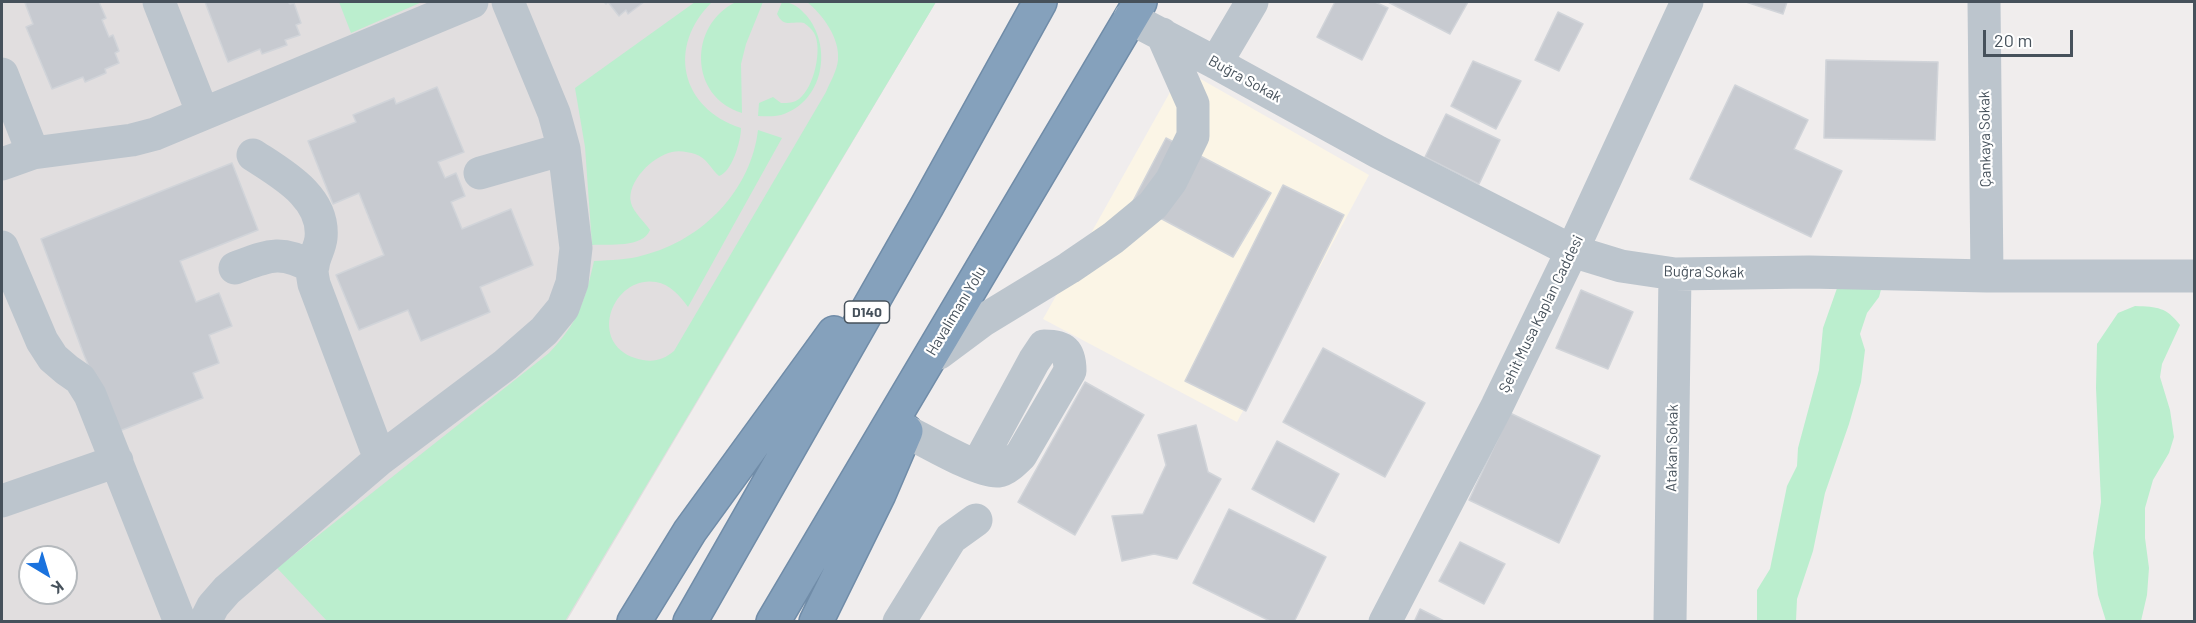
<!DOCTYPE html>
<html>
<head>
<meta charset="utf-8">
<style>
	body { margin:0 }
	#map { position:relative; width:2196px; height:623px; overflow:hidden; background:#f0eded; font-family:Barlow,sans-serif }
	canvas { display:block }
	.frame { position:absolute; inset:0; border:3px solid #46515b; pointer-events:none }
	.north { position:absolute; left:18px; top:545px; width:60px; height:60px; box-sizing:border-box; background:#fff; border:2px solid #b5b9bd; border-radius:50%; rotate:142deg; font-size:16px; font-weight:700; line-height:24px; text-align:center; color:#46515b }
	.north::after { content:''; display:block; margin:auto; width:21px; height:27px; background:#1a72de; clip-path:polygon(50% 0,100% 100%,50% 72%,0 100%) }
	.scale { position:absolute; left:1983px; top:30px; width:90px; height:27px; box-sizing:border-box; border:3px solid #46515b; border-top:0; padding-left:8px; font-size:18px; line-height:21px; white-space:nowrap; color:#46515b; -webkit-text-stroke:4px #fff; paint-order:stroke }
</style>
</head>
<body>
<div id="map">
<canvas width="2196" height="623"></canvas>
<div class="frame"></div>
<div class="north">K</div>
<div class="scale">20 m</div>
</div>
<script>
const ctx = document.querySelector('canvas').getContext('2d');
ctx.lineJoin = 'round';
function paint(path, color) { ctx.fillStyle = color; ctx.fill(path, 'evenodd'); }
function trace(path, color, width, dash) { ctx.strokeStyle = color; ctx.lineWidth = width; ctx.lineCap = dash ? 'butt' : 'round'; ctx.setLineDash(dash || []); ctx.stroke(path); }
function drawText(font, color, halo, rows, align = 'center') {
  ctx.font = font + ' Barlow,sans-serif'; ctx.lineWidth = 4.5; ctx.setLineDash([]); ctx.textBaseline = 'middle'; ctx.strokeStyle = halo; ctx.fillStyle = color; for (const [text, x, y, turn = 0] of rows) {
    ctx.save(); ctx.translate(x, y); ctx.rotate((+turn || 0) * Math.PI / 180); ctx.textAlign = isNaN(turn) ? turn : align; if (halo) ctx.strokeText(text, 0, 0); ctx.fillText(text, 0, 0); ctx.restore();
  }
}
paint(new Path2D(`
	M1183,69l186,106 -132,247 -194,-103z`), '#fbf5e6');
paint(new Path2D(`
	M2,2h934l-370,620 -564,-1zM30,557h36v36h-36z`), '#e1dedf');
paint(new Path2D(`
	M339,2h83l-71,31z
	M695,2h17c-45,44 -32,106 29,126 0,13 -9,44 -22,48 -9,-8 -12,-18 -24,-22 -6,-2 -16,-4 -23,-2 -19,4 -46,30 -41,51 3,10 13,18 19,27 -7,18 -41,14 -58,15l-7,-98 -10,-59z
	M736,2h27l-17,42 -5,20 1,49c-53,-16 -54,-88 -6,-111z
	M782,2c9,-1 18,6 24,13 27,31 18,87 -25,100 -8,2 -16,1 -23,1l1,-13 14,-6 8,6c7,0 13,0 18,-4 15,-11 24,-51 15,-66 -2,-4 -6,-7 -10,-10 -13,-2 -20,5 -27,-9z
	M807,2h129l-371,619h-238l-50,-53 272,-215c29,-30 36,-52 45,-92 17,-1 34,-1 50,-6 59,-15 107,-65 114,-125l24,8 -94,169c-8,-11 -18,-23 -32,-25 -43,-7 -69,60 -21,76 16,5 27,3 39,-7l152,-259c4,-10 11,-21 12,-32 2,-22 -15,-45 -31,-58z
	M1842,274l40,12 -3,11 -12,16 -7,21 5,16 -4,32 -12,42 -24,69 -12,58 -16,48 -1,22h-39v-31l13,-21 17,-83 10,-20 1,-18 21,-78 4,-42z
	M2135,306c23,1 31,1 45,19l-18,39 -2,13 10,33 4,27 -5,16 -16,27 -8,28v30l4,30 -2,27 -6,26h-35l-8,-26 -5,-42 8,-51 -5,-114 1,-44 21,-31z`), '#bbeece');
const building = new Path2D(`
	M28,2h71l7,16 -4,2 7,17 4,-2 6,16 -4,2 4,10 -14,6 1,4 -21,9 -2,-5 -31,12 -26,-62 7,-3 -8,-21z
	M205,2h83l2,2 4,-1 7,20 -5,2 4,10 -15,5 2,5 -25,9 -2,-5 -32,13z
	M604,2h40l-16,12 -2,-4 -7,6 -11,-14 -2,2z
	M1335,2h40l13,6 -26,52 -45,-23z
	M1388,2h80l-18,32z
	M1746,2h41l-4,12z
	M1558,12l25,12 -24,47 -24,-11z
	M1826,60l112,2 -3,78 -111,-2z
	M1473,61l48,20 -25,48 -45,-23z
	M1735,85l73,35 -14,29 48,22 -31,66 -121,-58z
	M437,87l27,65 -26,10 7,16 11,-5 9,23 -14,6 11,27 49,-20 22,56 -53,22 10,25 -69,29 -13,-31 -49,20 -23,-55 48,-20 -25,-62 -26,11 -25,-63 48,-19 -3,-7 41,-17 2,6z
	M1446,114l54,26 -21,44 -54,-27z
	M1166,138l105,55 -38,64 -101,-54z
	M232,163l26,67 -78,31 16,41 23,-9 13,33 -23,9 10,28 -26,10 10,25 -86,34 -33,-77 -43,-116z
	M1283,185l61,30 -98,196 -61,-30z
	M1581,290l52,22 -25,57 -52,-21z
	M1323,348l102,55 -40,74 -102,-55z
	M1085,382l59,33 -69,120 -57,-33z
	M1510,413l90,43 -41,87 -90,-43z
	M1196,425l12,47 13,7 -44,80 -23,-5 -32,7 -10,-45 31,-2 23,-49 -8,-30z
	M1277,441l62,33 -25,48 -62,-33z
	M1229,509l97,48 -32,65h-22l-79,-39z
	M1460,542l45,22 -21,40 -45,-23z
	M1420,609l26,13h-32z`);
paint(building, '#c7cad0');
trace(building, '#d1d4d9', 1.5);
const highway = new Path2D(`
	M634,622l56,-91 144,-198
	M690,622l237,-416 113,-204
	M773,622l367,-620
	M816,622l63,-128 27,-63`);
trace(highway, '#708ca8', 36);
trace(new Path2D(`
	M159,2l44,112
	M1984,2l3,274
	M1130,18l86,45 162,89 194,99 49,15 54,8 134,-2 178,4h207
	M1216,63l36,-61
	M2,74l31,79
	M253,155c29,19 72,42 68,83 -1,10 -7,18 -8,28 -2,5 0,12 1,18l66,175
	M2,164l31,-11 99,-13 23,-6 317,-132
	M480,173l84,-24
	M2,247l40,94 11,17 14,12 13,9 10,16 90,227
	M235,268c33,-12 45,-19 77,-1
	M939,353l43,-32 87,-53 44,-30 40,-33 18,-24 22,-45v-32l-31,-70
	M906,431c18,9 74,42 92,40 8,-1 17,-10 23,-16l49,-84c0,-20 -6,-25 -26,-25l-10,15 -57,105
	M2,501l115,-40
	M205,622l8,-16 14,-16 153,-131 125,-94 39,-34 19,-23 9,-25 4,-35 -12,-99 -10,-36 -46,-111
	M899,622l52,-84 25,-18
	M1385,622l112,-216 75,-155 115,-249
	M1670,622l5,-348`), '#bcc5cd', 33);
trace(highway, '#85a1bc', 33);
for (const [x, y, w] of [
	[867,312,45]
]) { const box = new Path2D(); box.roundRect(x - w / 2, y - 11, w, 22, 4.5); ctx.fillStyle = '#fff'; ctx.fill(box); trace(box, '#46515b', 1.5); }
drawText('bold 14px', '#46515b', null, [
	["D140",867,312]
]);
drawText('15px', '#46515b', '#fff', [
	["Buğra Sokak",1245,79,29],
	["Çankaya Sokak",1985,139,-91],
	["Buğra Sokak",1704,272,1],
	["Havalimanı Yolu",956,311,-59],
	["Şehit Musa Kaplan Caddesi",1541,314,-64],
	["Atakan Sokak",1672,448,-89]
]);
</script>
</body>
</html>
